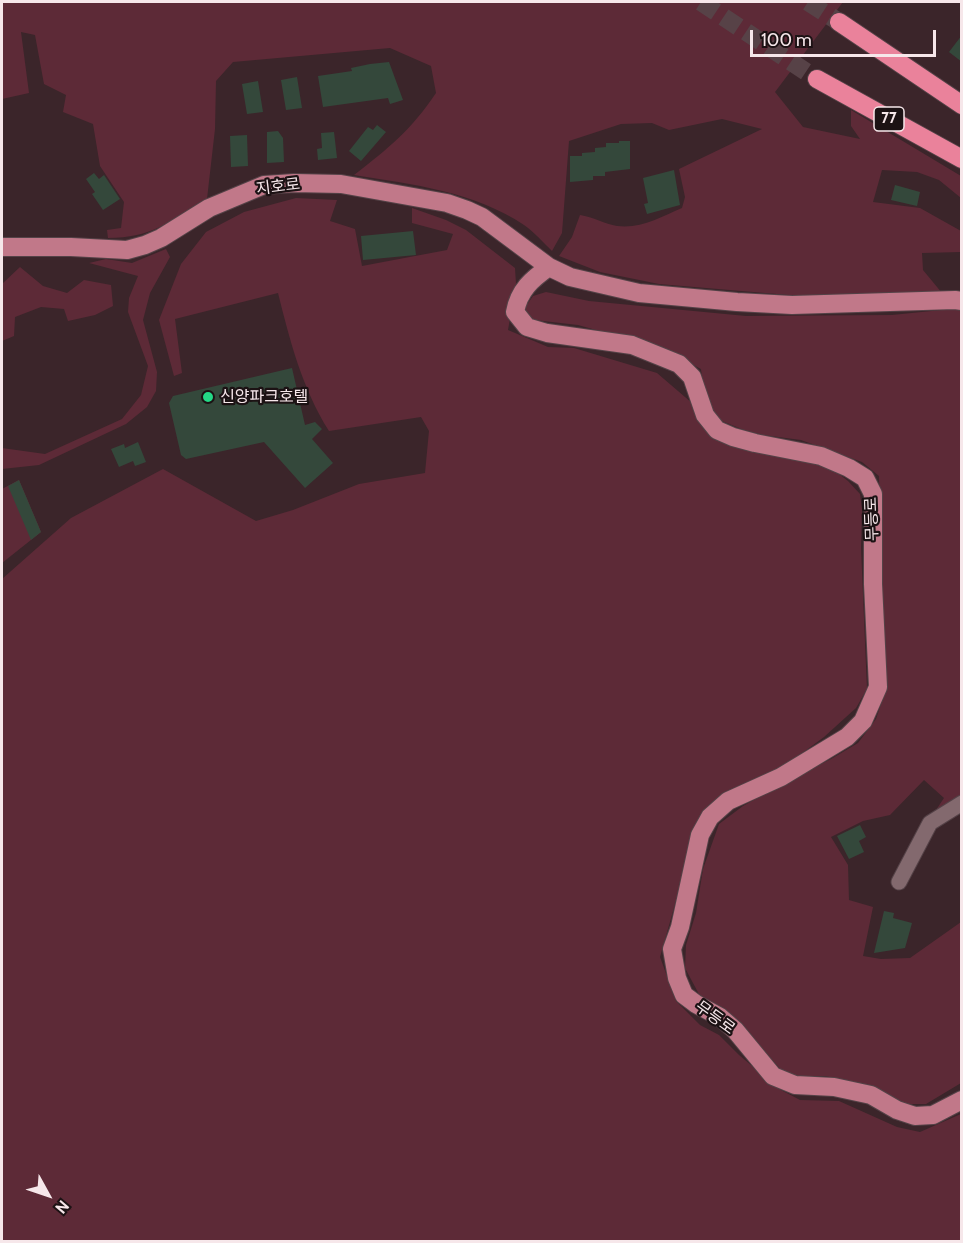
<!DOCTYPE html>
<html>
<head>
<meta charset="utf-8">
<style>
	body { margin:0 }
	#map { position:relative; width:963px; height:1243px; overflow:hidden; background:#3b252a; font-family:Cabin,sans-serif }
	canvas { display:block }
	.frame { position:absolute; inset:0; border:3px solid #f6e7ea; pointer-events:none }
	.north { position:absolute; left:18px; top:1165px; width:60px; height:60px; -webkit-text-stroke:4px #1c1214; paint-order:stroke; rotate:130deg; font-size:16px; font-weight:700; line-height:24px; text-align:center; color:#f6e7ea }
	.north::after { content:''; display:block; margin:auto; width:21px; height:27px; background:#f6e7ea; clip-path:polygon(50% 0,100% 100%,50% 72%,0 100%) }
	.scale { position:absolute; left:750px; top:30px; width:186px; height:27px; box-sizing:border-box; border:3px solid #f6e7ea; border-top:0; padding-left:8px; font-size:18px; line-height:21px; white-space:nowrap; color:#f6e7ea; -webkit-text-stroke:4px #1c1214; paint-order:stroke }
</style>
</head>
<body>
<div id="map">
<canvas width="963" height="1243"></canvas>
<div class="frame"></div>
<div class="north">N</div>
<div class="scale">100 m</div>
</div>
<script>
const ctx = document.querySelector('canvas').getContext('2d');
ctx.lineJoin = 'round';
function paint(path, color) { ctx.fillStyle = color; ctx.fill(path, 'evenodd'); }
function trace(path, color, width, dash) { ctx.strokeStyle = color; ctx.lineWidth = width; ctx.lineCap = dash ? 'butt' : 'round'; ctx.setLineDash(dash || []); ctx.stroke(path); }
function drawText(font, color, halo, rows, align = 'center') {
  ctx.font = font + ' Cabin,"Noto Sans KR",sans-serif'; ctx.lineWidth = 4.5; ctx.setLineDash([]); ctx.textBaseline = 'middle'; ctx.strokeStyle = halo; ctx.fillStyle = color; for (const [text, x, y, turn = 0] of rows) {
    ctx.save(); ctx.translate(x, y); ctx.rotate((+turn || 0) * Math.PI / 180); ctx.textAlign = isNaN(turn) ? turn : align; if (halo) ctx.strokeText(text, 0, 0); ctx.fillText(text, 0, 0); ctx.restore();
  }
}
paint(new Path2D(`
	M2,2h841l-68,90 28,35 57,12 -9,-13v-16l110,66v22l-22,-18 -22,-8 -35,-2 -9,32 47,6 41,23v21l-39,1 1,17 19,23 -118,5 -165,-14 -59,-12 -41,-16 13,-19 8,-22c13,2 25,9 37,11 24,3 44,-9 65,-18l3,-11 -6,-28 83,-40 -40,-10 -53,11 -17,-7 -31,1 -52,17 -7,92 -10,18c-9,-9 -18,-19 -28,-26 -49,-33 -112,-41 -170,-50 34,-26 58,-46 82,-82l-5,-27 -41,-18 -157,14 -17,19 -1,48 -8,70c-35,22 -56,39 -99,39l-1,-8 14,-2 3,-26 -24,-36 -7,-42 -30,-12 3,-17 -22,-11 -9,-49 -14,-3 8,61 -27,6z
	M296,198l41,2 -7,21 25,8 7,37 85,-16 6,-16 -41,-11v-15l34,12 20,10 49,38 1,16 -8,46 40,17 26,1 83,25 35,30 18,27 121,38 17,13 12,13 2,15 -1,39 6,141 -11,19 -32,29 -38,28 -68,32 -19,23 -39,137 16,44 24,24 19,10 20,20 42,35 19,10 39,1 58,26 23,5 41,-18v127l-959,1v-663l69,-61 92,-49 93,52 37,-11 66,-26 66,-11 4,-42 -8,-14 -92,14c-27,-43 -39,-90 -51,-138l-103,26 7,54 -8,3 -15,-56 22,-56 25,-32 38,-20z
	M166,249l4,8 -20,36 -7,27 14,52 -1,19 -9,16 -21,17 -87,41 -37,4v-21l43,6 77,-35 19,-24 7,-29 -20,-54 1,-14 9,-22 -49,-13 17,-4 26,4z
	M20,267l23,19 24,7 17,-13 27,5 2,21 -18,9 -27,6 -4,-12 -23,-2 -26,10 -1,19 -12,5v-57z
	M546,292l43,9 157,15 146,-1 69,-7v491l-27,14 10,-15 -20,-18 -34,35 -27,6 -32,16 17,28 1,35 24,7 -10,49 18,3 29,-1 51,-36v161l-35,21h-19l-45,-20 -37,-8h-29l-14,-5 -37,-42 -44,-31 -16,-30 1,-23 10,-32 7,-44 16,-45 24,-18 51,-29 37,-18 27,-16 18,-24 11,-33 -4,-39 -4,-171 -17,-14 -61,-22 -38,-5 -19,-5 -32,-13 -9,-29 -2,-19 -40,-21 -83,-23 -52,-6v-13l7,-10z
	M19,480l22,52 -39,31v-74z`), '#5d2a37');
paint(new Path2D(`
	M962,35v27l-13,-10z
	M389,62l14,38 -13,4 -2,-6 -65,9 -5,-31 34,-5 -1,-3 19,-4z
	M297,77l5,31 -16,2 -5,-30z
	M258,81l5,31 -16,2 -5,-30z
	M377,125l9,7 -25,29 -12,-10 19,-24 5,3z
	M278,131l5,7 1,24 -17,1v-31z
	M334,132l3,26 -19,2 -1,-11 5,-1 -1,-15z
	M247,135l1,31 -17,1 -1,-31z
	M619,141h11v28l-25,3v4h-12v4l-23,2v-26h12v-3l13,-1v-4l11,-1v-4h13z
	M674,170l6,35 -33,9 -3,-10 4,-1 -5,-25z
	M94,173l5,6 5,-4 16,24 -17,11 -11,-16 3,-2 -9,-13z
	M895,185l25,7 -3,14 -26,-6z
	M413,231l3,24 -53,5 -2,-24z
	M292,368l13,57 10,-3 7,7 -10,10 21,24 -28,25 -41,-46 -78,17 -5,-4 -12,-52 4,-7z
	M138,442l8,20 -11,4 -2,-5 -14,6 -8,-18 13,-5 1,4z
	M19,480l22,52 -10,8 -23,-54z
	M860,825l6,12 -7,4 5,11 -15,7 -12,-23z
	M884,911l10,2 -1,5 19,5 -7,25 -31,5z`), '#34483b');
trace(new Path2D(`
	M701,2l116,77
	M808,2l31,20`), '#574247', 18, [18, 9]);
const minor = new Path2D(`
	M899,882l31,-59 32,-20`);
const major = new Path2D(`
	M2,247h69l56,3 18,-5 16,-7 48,-30 55,-23 30,-2 47,1 106,19 20,7 15,7 67,50
	M962,301l-7,-1 -163,5 -55,-3 -98,-9 -69,-16 -21,-10c-17,12 -30,23 -34,45l12,15 20,6 85,12 47,19 13,13 13,38 12,15 16,7 22,6 66,13 28,12 16,10 8,16v90l5,103 -15,34 -16,16 -66,40 -53,24 -18,16 -10,18 -20,92 -8,22 5,29 7,17 12,9 24,13 15,13 38,46 22,9 39,2 37,8 26,15 18,6 18,-1 29,-15`);
const highway = new Path2D(`
	M839,22l123,83
	M817,79l145,80`);
trace(minor, '#544247', 17);
trace(major, '#544247', 20);
trace(highway, '#544247', 20);
trace(minor, '#83696e', 15);
trace(major, '#c17889', 18);
trace(highway, '#ea829b', 18);
for (const [x, y, r, color] of [
	[208,397,6,"#24d886"]
]) { const dot = new Path2D(); dot.arc(x, y, r, 0, 2 * Math.PI); ctx.fillStyle = color; ctx.fill(dot); trace(dot, '#1c1214', 2); }
for (const [x, y, w] of [
	[889,119,30]
]) { const box = new Path2D(); box.roundRect(x - w / 2, y - 12, w, 24, 4.5); ctx.fillStyle = '#1c1214'; ctx.fill(box); trace(box, '#f6e7ea', 1.5); }
drawText('bold 15px', '#f6e7ea', null, [
	["77",889,119]
]);
drawText('16px', '#f6e7ea', '#1c1214', [
	["지호로",278,187,-7],
	["무등로",872,519,-92],
	["무등로",715,1018,36]
]);
drawText('16px', '#f6e7ea', '#1c1214', [
	["신양파크호텔",220,397]
], 'left');
</script>
</body>
</html>
